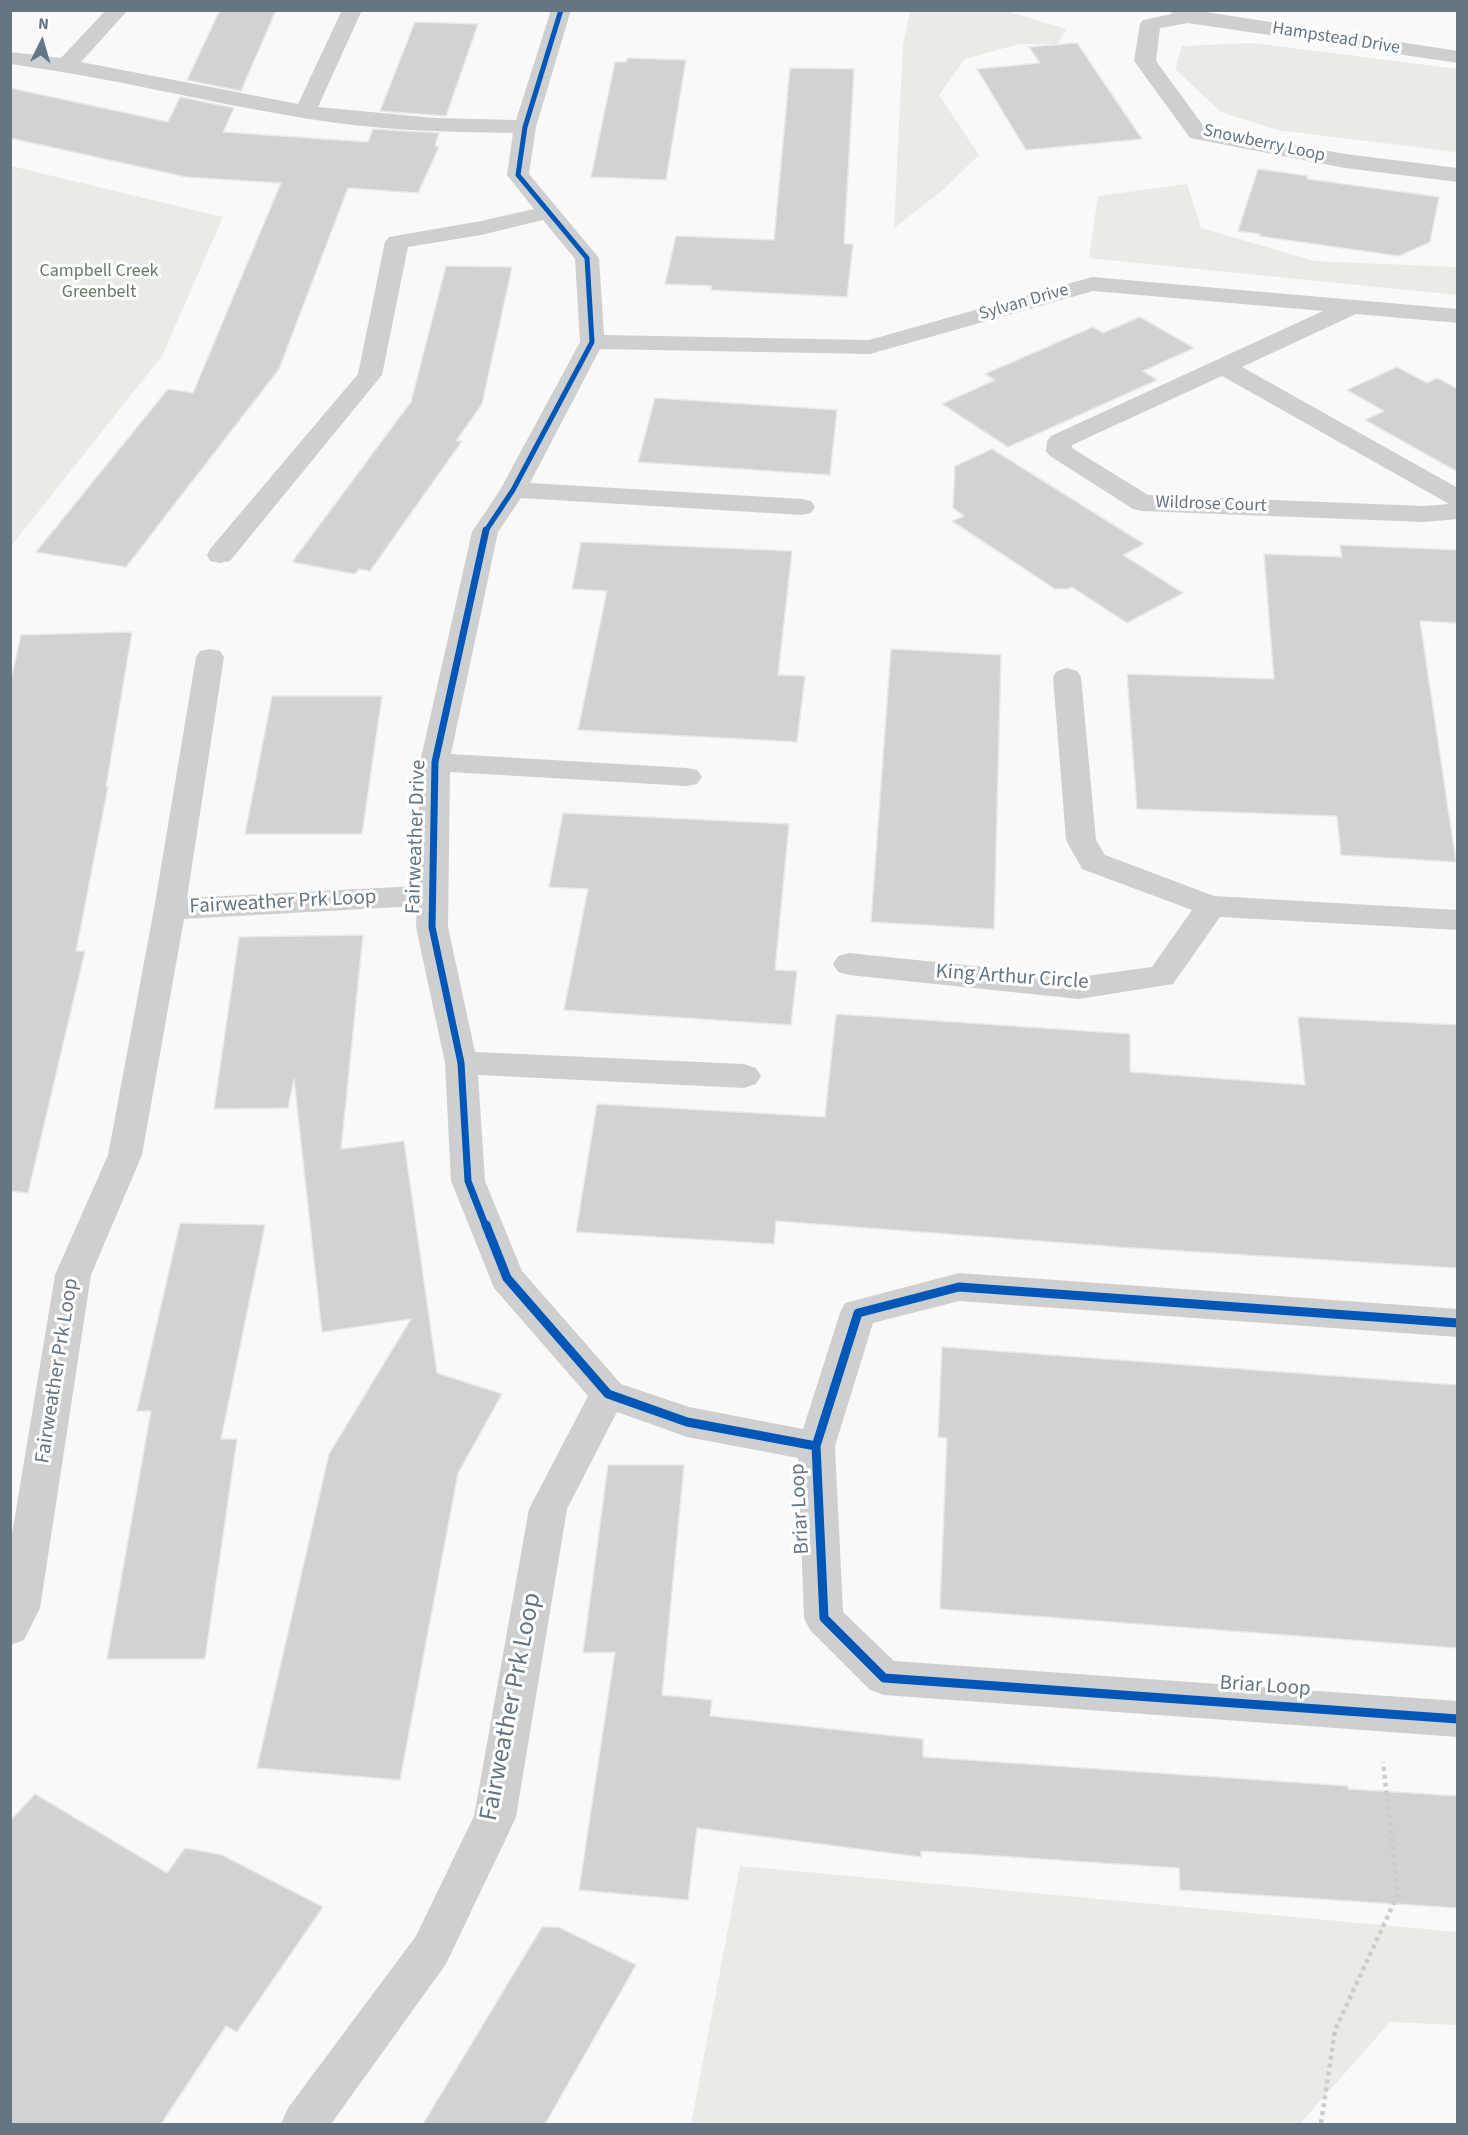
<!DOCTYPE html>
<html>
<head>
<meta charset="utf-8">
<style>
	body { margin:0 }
	#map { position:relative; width:1468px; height:2135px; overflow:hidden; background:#f9f9f9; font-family:"Source Sans 3",sans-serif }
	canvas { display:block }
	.frame { position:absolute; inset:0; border:12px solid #647683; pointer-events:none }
	.north { position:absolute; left:12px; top:12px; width:60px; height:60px; -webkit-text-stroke:4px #fff; paint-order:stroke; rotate:5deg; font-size:16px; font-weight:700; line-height:24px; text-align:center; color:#647683 }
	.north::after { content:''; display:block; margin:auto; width:21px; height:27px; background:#647683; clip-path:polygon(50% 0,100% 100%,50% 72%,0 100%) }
</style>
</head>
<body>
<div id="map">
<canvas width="1468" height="2135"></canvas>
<div class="frame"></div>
<div class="north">N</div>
</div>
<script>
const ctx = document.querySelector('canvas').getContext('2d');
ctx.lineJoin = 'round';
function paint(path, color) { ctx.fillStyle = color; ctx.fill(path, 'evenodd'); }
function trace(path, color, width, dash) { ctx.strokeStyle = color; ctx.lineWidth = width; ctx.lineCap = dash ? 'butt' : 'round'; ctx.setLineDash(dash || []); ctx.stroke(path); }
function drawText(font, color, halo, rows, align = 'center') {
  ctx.font = font + ' "Source Sans 3",sans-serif'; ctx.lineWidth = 6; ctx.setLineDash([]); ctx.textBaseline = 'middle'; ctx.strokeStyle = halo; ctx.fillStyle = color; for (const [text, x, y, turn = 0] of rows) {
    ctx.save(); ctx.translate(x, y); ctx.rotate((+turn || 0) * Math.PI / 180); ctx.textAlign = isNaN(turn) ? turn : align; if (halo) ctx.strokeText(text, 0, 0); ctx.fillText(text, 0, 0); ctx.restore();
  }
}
paint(new Path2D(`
	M910,11h96l60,18 -8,15h-39l-54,15 -26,36 40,60 -35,34 -50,39 9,-183z
	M1253,43l204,26v83l-180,-22 -56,-18 -46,-43 7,-23z
	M11,166l212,51 -61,139 -151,190z
	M1187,184l14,44 113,33 143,6v28l-368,-37 9,-62z
	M740,1866l717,66v93l-67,-3 -90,102h-609z`), '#e8ebe6');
const building = new Path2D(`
	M220,10h56l-35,81 -54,-11z
	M415,22l63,2 -32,92 -66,-5z
	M1077,43l65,96 -116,11 -49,-81 63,-6 -11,-16z
	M627,58l59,2 -20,120 -75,-3 24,-115h11z
	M790,68l64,1 -10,175h9l-6,53 -136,-7 1,-4 -47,-2 11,-48 98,4z
	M10,88l158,34 12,-25 54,11 -11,24 145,10 5,-13 66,4 -4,13 4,1 -21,46 -70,-5 -69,181 -153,198 -90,-15 132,-163 25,4 88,-210 -95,-6 -176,-39z
	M1258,169l50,7 -1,3 132,18 -9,45 -31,14 -140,-20 1,-2 -22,-3z
	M446,266l66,1 -30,137 -26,37h6l-92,130 -11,-2 -4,5 -63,-12 119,-160z
	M1140,317l54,31 -51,23 14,9 -149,67 -66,-43 53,-24 -10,-6 108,-47 10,6z
	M1397,367l30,16 10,-5 21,11v83l-93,-52 19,-9 -37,-21z
	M655,398l182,12 -7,65 -192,-13z
	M992,449l152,95 -21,11 60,38 -56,30 -55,-36 -5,2h-12l-103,-68 12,-5 -11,-8 2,-42z
	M581,542l211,9 -14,124 27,1 -8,66 -219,-12 29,-139 -35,-2z
	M1340,545l118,5v73l-38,-2 36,241 -115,-7 -4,-39 -200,-7 -10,-135 147,5 -10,-125 78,3z
	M132,632l-26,155h2l-32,164h9l-57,242 -18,-2v-507l11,-49z
	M891,649l110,6 -7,274 -123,-7z
	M272,696h110l-20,138h-117z
	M563,813l226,11 -14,146 22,1 -6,54 -227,-15 24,-121 -39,-2z
	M363,935l-22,214 63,-8 33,232 65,21 -44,79 -58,307 -143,-12 72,-314 82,-135 -89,13 -28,-253 -6,29 -74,1 25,-172z
	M836,1014l294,20v38l175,13 -7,-68 160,8v243l-325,-20 -357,-27 -2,23 -198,-12 21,-128 228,13z
	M180,1223l85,2 -44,214h16l-32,220h-98l44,-248h-14z
	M942,1347l516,38v263l-518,-39 7,-171 -9,-1z
	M608,1465h76l-22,230 50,5 -2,16 213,23v18l425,29v3l110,7v112l-278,-18 -1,-22 -258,-17v6l-224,-29 -9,72 -109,-10 36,-238 -32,1z
	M35,1794l132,79 18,-25 37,7 101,52 -86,125 -11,-6 -65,98h-151v-303z
	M542,1927h16l78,38 -91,159h-122z`);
paint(building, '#d0d2d3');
trace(building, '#e8e8e8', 1.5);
trace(new Path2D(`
	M1321,2123l14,-93 63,-136 -15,-132`), '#cbcccd', 4.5, [4, 4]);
paint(new Path2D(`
	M106,10h22l-47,52 217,42 44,-94h20l-44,97 117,11 81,2 35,-110h20l-35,117 -7,47 70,84 5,77 265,5 223,-63 366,32v14l-102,-9 -114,53 216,121v31l-34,3 -282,-11 -9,-2 -83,-53 -4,-5 1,-10 4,-5 272,-125 -230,-20 -223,63 -270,-5 -70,134 272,16 9,2 4,6 -4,6 -9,2 -281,-17 -23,34 -47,222 236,14 10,2 5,7 -5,7 -10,2 -237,-14 -2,155 27,125 269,12 12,4 5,8 -5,8 -12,4 -266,-13 7,106 37,90 99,113 68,23 114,22 37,-116 5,-10 114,-30 499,36v28l-499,-36 -86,22 -38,123 8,166 51,49 564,40v36l-574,-42 -14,-5 -60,-60 -6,-12 -6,-160 -111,-21 -70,-25 -50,97 -51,308 -6,13 -64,134 -115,160h-50l7,-16 128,-172 58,-120 55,-307 59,-113 -94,-108 -43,-107 -6,-118 -29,-136 1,-21 -233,13 -42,236 -51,120 -51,333 -16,32 -14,5v-99l45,-271 53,-120 46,-246 42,-252 4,-6 10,-2 10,2 4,6 -37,241 230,-12 3,-124 52,-230 28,-42 80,-148 -5,-83 -32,-39 -62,15 -73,12 -26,128 -152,186 -10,2 -10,-2 -3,-6 3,-6 148,-175 27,-132 4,-5 92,-16 53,-12 -27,-34 6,-42c-70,-1 -141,-3 -210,-15 -98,-16 -194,-41 -293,-54v-12l51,6zM1222,376l227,128 -25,2 -276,-11 -76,-47v-3z
	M1170,10h23l265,41v12l-270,-40 -28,5 -4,33 49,67 140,26 113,14v14l-113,-14 -155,-30 -56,-77 6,-37 3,-4 29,-6z
	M1067,668l10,3 4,6 15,163 9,15 109,41 244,14v20l-238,-13 -47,67 -94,15 -230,-24 -11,-3 -5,-8 5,-8 11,-3 230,24 73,-10 40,-57 -110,-41 -16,-29 -13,-163 4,-6z`), '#cecfd0');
trace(new Path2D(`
	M485,532l28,-42 79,-148 -5,-84 -69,-83 7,-48 36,-117`), '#0057b8', 5);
trace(new Path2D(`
	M486,530l-51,232 -3,165 29,136 7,118 18,46`), '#0057b8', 7);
trace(new Path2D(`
	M486,1225l21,53 101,116 79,28 129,24
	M1458,1323l-499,-36 -101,26 -42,133 8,172 60,60 574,41`), '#0057b8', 9);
drawText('18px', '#647683', '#fff', [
	["Hampstead Drive",1336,39,9],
	["Snowberry Loop",1264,144,12],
	["Sylvan Drive",1024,303,-16],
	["Wildrose Court",1211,505,2]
]);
drawText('18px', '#687a63', '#fff', [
	["Campbell Creek",99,272],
	["Greenbelt",99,293]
]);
drawText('21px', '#647683', '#fff', [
	["Fairweather Drive",417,837,-88],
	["Fairweather Prk Loop",283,903,-3],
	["King Arthur Circle",1012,978,4],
	["Fairweather Prk Loop",58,1371,-81],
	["Briar Loop",801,1509,-93],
	["Briar Loop",1265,1687,4]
]);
drawText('26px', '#647683', '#fff', [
	["Fairweather Prk Loop",512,1707,-79]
]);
</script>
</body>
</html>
